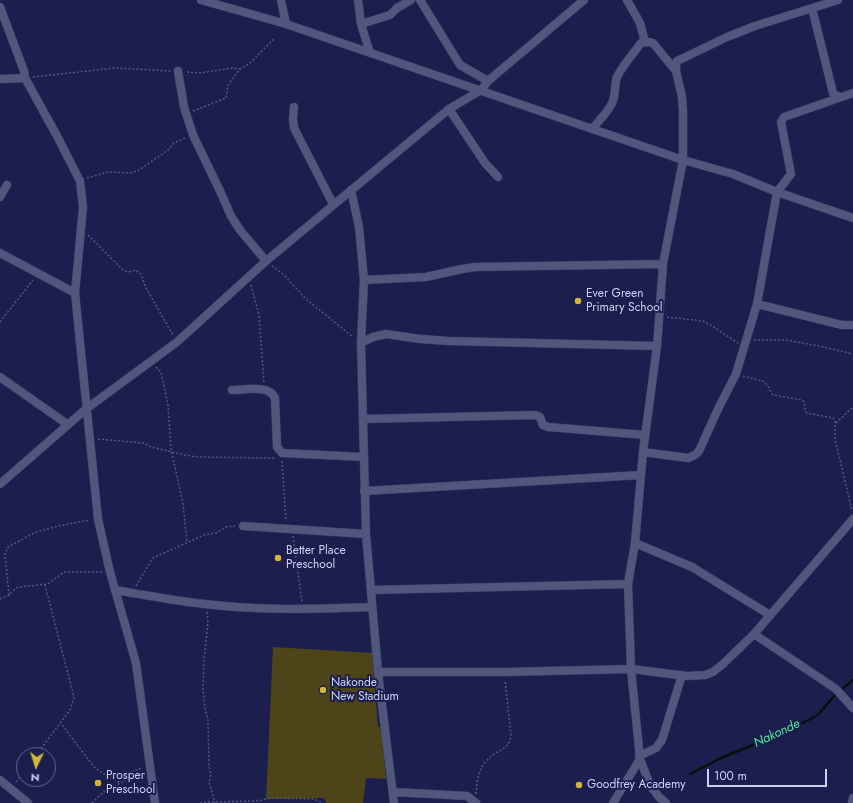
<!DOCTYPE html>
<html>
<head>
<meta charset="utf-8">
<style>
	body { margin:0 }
	#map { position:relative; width:853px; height:803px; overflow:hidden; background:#1c1e4e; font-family:Jost,sans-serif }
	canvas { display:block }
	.north { position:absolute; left:16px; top:747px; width:40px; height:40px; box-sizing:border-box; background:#1c1e4e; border:1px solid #62668f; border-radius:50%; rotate:184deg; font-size:11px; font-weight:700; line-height:16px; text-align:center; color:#cbd1f0 }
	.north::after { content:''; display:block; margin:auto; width:14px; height:18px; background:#d2b736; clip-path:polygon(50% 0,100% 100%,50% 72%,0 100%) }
	.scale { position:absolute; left:707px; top:769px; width:120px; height:18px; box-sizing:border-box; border:2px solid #cbd1f0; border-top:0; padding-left:5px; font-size:12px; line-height:14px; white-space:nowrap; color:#cbd1f0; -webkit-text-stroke:3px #1c1e4e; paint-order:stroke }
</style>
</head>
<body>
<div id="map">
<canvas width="853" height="803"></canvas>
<div class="north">N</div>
<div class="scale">100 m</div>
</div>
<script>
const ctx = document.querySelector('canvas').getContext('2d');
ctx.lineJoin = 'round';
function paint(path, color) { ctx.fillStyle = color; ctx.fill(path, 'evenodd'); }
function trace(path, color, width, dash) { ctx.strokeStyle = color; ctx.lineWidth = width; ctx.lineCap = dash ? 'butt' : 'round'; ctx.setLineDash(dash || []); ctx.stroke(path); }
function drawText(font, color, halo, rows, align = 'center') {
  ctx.font = font + ' Jost,sans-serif'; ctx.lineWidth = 4; ctx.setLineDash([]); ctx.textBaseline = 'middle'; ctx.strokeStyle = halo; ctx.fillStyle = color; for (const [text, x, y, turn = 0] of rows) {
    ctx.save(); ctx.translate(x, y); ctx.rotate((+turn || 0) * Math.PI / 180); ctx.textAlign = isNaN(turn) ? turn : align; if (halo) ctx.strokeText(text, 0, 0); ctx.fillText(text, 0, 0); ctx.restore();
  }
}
paint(new Path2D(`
	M273,647l99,6 6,74h3l5,52 -20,-1 -3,25h-37l-2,-5 -58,1z`), '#4d441a');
trace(new Path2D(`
	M690,774l31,-16 66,-27 31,-16 17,-20 18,-15`), '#04120a', 2.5);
const minor = new Path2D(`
	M201,0l85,24 397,136 50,14 44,18 76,26
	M281,0l5,24
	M358,0l3,24 9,29
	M420,0l40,65 28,16
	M627,0l13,23 5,19
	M0,7l24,64 1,7 32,58 23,45 3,26 -8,86 23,226 12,53 26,91 19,140
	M812,8l21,85 2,2 6,2
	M361,24l29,-9 7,-7 14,-8
	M178,71l6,36 9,28 27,56 11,25 9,14 26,31
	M0,79l25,-1
	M294,107l-1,12 1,9 39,76
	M449,109l36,54 13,14
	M592,129c7,-8 17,-18 21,-28 3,-8 1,-16 4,-24 6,-12 16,-23 24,-34l8,-1 4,1 23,28
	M351,190l8,37 5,53 -3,63 5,191 12,138 16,131
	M0,197l7,-12
	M0,253l75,40
	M364,280l62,-3 36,-8 13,-2 188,-3
	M757,304l85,21h11
	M361,343l12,-6 13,-3 34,5 29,2 208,5
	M0,377l67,47
	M232,390c13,0 37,-6 43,8l2,49 5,6 81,4
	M363,419l172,-4 5,2 3,8 5,2 97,8
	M643,452l45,6 7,-3 4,-4 19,-42 18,-35 21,-70 20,-112 14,-18 -10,-52 3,-5 69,-24
	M0,484l86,-75 91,-67 89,-81 183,-152 32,-19 7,-9 96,-81
	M364,491l277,-16
	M243,526l123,8
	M635,543l57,24 78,48
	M115,590c30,5 60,11 90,14 55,7 111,5 166,3
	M371,590l257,-6
	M754,634l82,55 17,19
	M378,672h127l126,-3 56,7 18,-1 8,-3 10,-8 31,-30 99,-115
	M639,756l17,-8 6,-8 20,-65
	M0,780l28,23
	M393,792l74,4 9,7
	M613,803l27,-44
	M666,803l-7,-6 -9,-12 -10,-26 -9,-90 -3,-85 7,-41 8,-91 14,-106 6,-82 20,-104v-49l-1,-14 -6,-26v-8l1,-2 50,-24 28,-11 83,-26
	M852,803l1,-5`);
trace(minor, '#383b68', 9);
trace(new Path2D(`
	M187,72l13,1 32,-5 8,1
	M33,77l82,-9 56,3
	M193,111l33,-13 2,-13 12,-16 9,-5 25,-25
	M87,178l21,-6 23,1 8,-3 29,-20 6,-7 11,-5
	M88,235l36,36 5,1 6,-2 6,4 5,14 27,47
	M272,266l12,9 22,24 47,38
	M251,285l8,30 5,67
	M667,317l36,4 6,3 29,19
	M0,322l33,-42
	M754,340h32l33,6 34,8
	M156,367l5,5 7,33 3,44 12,55 4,38
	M743,376l20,5 4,4 6,10 29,5c5,4 1,9 5,13l26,5 2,2v19l17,72
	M836,423l17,-16
	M98,439l45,4 8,4 34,8 12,2 79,1
	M282,461l4,60
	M293,536l9,66
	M136,586l16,-27 3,-2 49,-22 12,-2 10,-6 9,-1
	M9,595l-4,-41 3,-7 28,-15 22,-6 32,-6
	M0,599l9,-4 6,-6 4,-2 29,-3 16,-12h38
	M207,612l1,10 -4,38 -1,29 2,19 3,12 1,46 2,8 -2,8 6,21
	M60,722l34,45 10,7 17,9
	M36,755l34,-45 4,-13 -29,-112
	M16,782l8,-11
	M476,794c1,-14 2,-25 12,-35 10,-10 21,-8 23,-24l-6,-55
	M92,803l8,-8 8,-6 21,-10 4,-8 9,-3
	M200,803l7,-1 51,-1 13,-3 43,1 9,4`), '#535781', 1.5, [2, 2]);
trace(minor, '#50567c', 8);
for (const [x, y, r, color] of [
	[578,301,4,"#d2b736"],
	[278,558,4,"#d2b736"],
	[323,690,4,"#d2b736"],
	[98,783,4,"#d2b736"],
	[579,785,4,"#d2b736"]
]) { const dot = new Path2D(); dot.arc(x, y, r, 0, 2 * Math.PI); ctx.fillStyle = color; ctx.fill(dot); trace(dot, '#1c1e4e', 1.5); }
drawText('12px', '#cbd1f0', '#1c1e4e', [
	["Ever Green",586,294],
	["Primary School",586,308],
	["Better Place",286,551],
	["Preschool",286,565],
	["Nakonde",331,683],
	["New Stadium",331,697],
	["Prosper",106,776],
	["Preschool",106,790],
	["Goodfrey Academy",587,785]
], 'left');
drawText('italic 13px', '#4fe799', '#1c1e4e', [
	["Nakonde",777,734,-25]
]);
</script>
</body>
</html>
